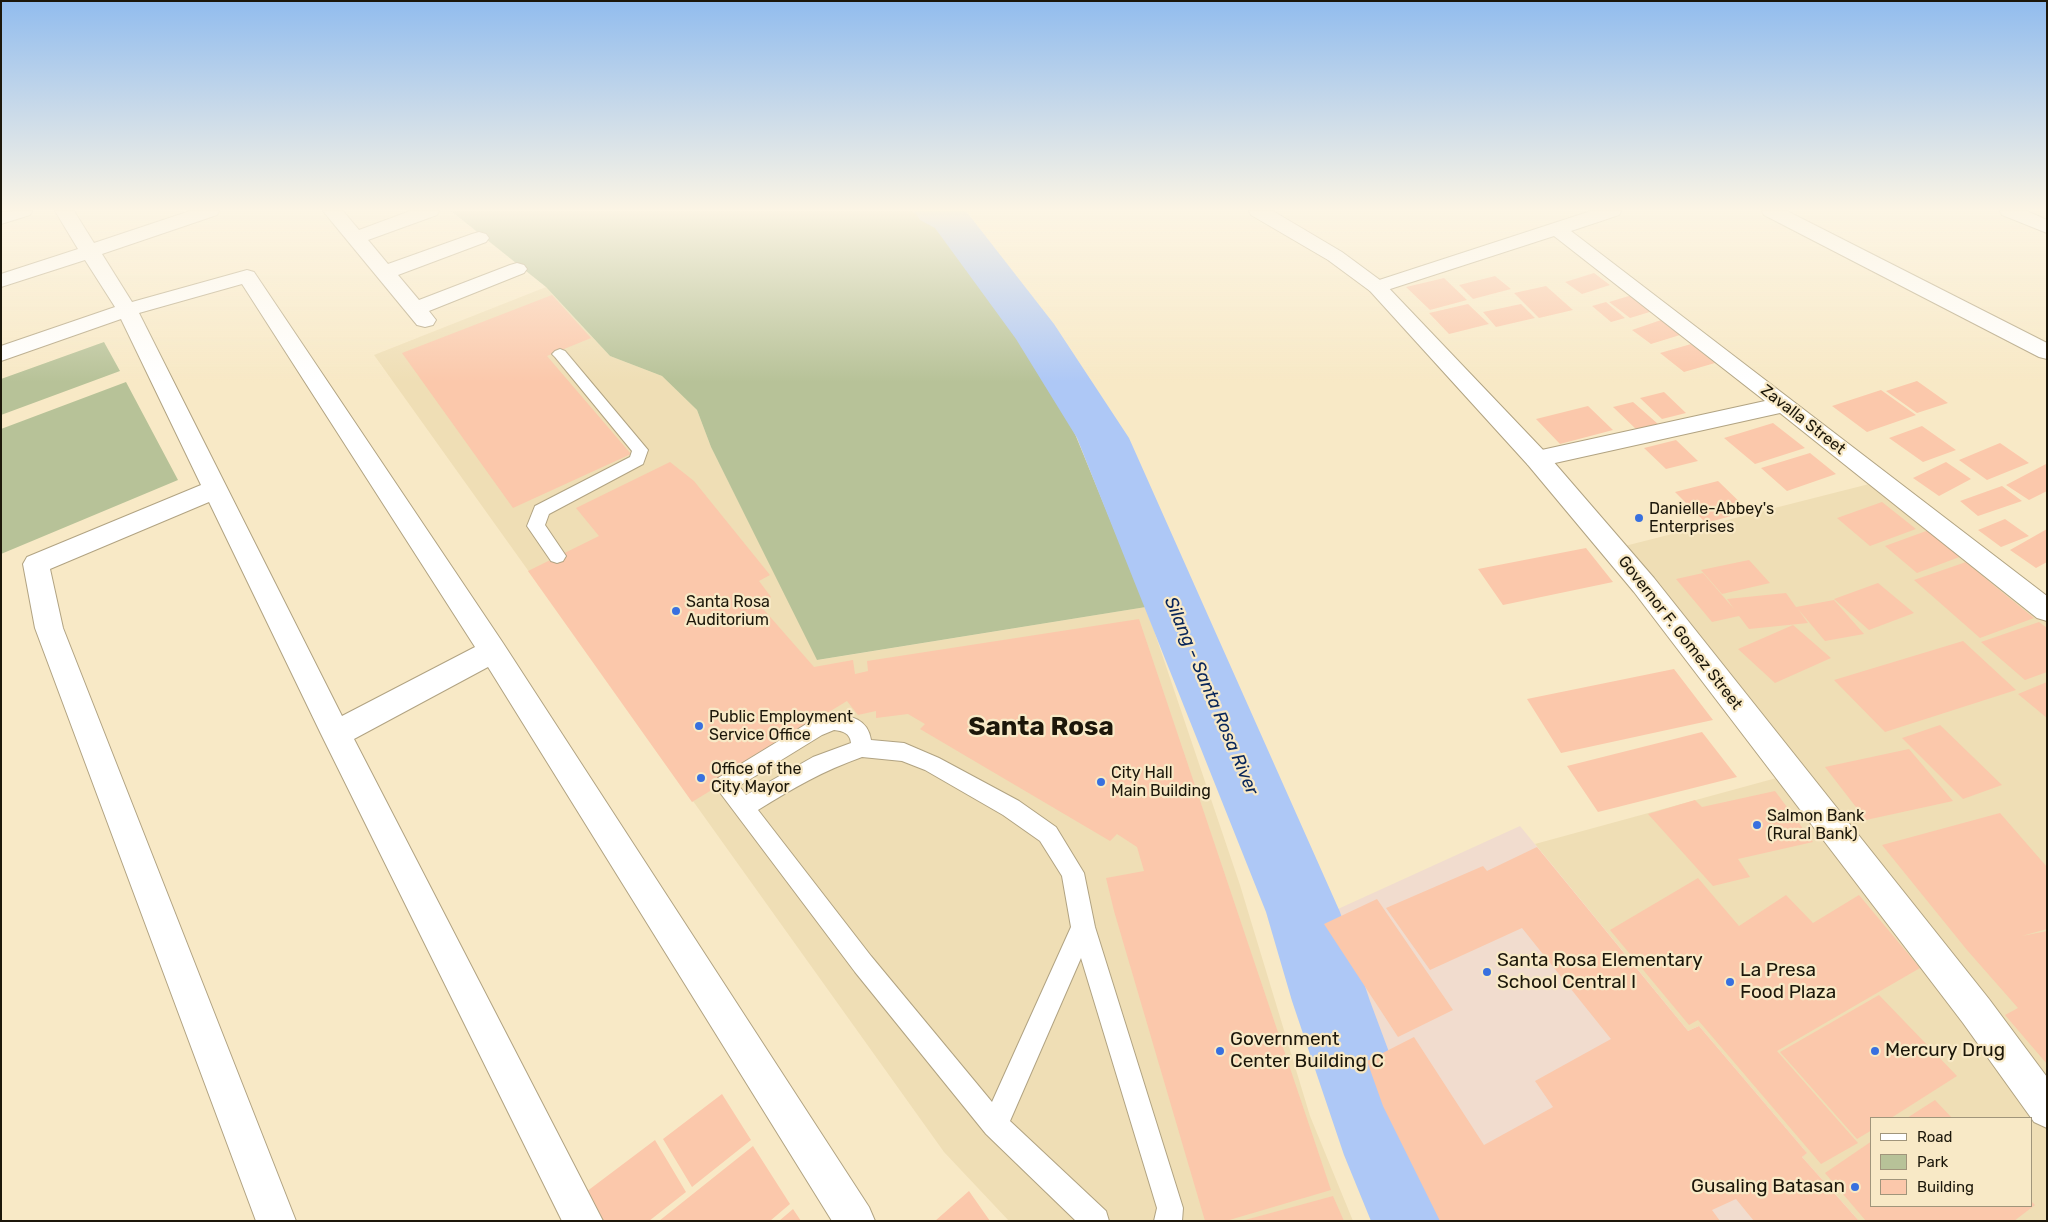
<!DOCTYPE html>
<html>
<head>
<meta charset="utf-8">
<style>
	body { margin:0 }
	#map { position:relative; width:2048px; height:1222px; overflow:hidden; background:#f8e9c6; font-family:Rubik,sans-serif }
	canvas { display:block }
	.frame { position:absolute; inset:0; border:2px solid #1c170a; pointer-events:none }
	.legend { position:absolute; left:1870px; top:1117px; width:162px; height:90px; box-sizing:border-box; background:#f8e9c6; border:1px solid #a0957b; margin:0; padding:6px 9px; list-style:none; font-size:15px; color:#1c170a }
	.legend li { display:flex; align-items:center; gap:10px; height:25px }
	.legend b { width:25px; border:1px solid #a0957b }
</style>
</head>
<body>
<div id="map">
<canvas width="2048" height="1222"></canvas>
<div class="frame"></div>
<ul class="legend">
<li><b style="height:6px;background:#fff"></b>Road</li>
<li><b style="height:14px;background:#b7c298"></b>Park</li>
<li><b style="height:14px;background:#fbc8ab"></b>Building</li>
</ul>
</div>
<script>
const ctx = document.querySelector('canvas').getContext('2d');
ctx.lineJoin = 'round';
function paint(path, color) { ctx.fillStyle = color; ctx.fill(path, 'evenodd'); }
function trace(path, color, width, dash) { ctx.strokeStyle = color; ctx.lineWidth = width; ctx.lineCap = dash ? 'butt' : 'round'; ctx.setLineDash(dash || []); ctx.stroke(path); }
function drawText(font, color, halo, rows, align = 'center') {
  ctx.font = font + ' Rubik,sans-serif'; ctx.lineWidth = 4.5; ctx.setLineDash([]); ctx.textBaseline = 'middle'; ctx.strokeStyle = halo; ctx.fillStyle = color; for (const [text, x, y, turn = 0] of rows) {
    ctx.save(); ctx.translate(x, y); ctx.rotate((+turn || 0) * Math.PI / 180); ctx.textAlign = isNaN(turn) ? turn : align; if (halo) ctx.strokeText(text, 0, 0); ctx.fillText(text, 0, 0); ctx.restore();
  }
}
paint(new Path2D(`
	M546,287l64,69 52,20 35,34 14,37 107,213 328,-53 94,278 70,231 43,105h-344l-65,-69 -570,-797z
	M1881,481l166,130v610h-188l-57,-64 4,-5 -107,-126 -11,5 -153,-187 256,-70 -178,-225zM1872,1118h160v88h-160z`), '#efdeb5');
paint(new Path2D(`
	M1520,826l168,205 11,-5 108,127 -5,4 57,64h-419l-57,-115 -67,-187z`), '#f1dcce');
paint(new Path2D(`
	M451,211h460l26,12 54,75 52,58 103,251 -329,53 -106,-213 -14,-37 -35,-34 -52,-20 -64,-69z
	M104,342l16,29 -119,44v-36z
	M126,382l52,98 -177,74v-125z`), '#b7c298');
paint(new Path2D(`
	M914,211h52l88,113 75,114 211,474 30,89 51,137 37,83h-87l-27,-66 -52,-154 -26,-89 -189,-474 -61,-99 -81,-111 -15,-8z`), '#aec8f6');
paint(new Path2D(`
	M1594,273l16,12 -28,9 -17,-12z
	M1495,276l16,13 -38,10 -14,-14z
	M1444,278l23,22 -37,10 -24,-23z
	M1546,286l27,24 -34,8 -25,-25z
	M552,295l39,43 -44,18 84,98 -118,54 -111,-155z
	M1632,295l21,16 -23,7 -21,-16z
	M1606,302l19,16 -14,4 -19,-16z
	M1468,304l21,20 -40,10 -20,-21z
	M1521,304l14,14 -39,9 -13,-15z
	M1661,320l19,15 -29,9 -19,-14z
	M1691,344l24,19 -31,9 -24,-19z
	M1917,381l31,22 -31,10 -31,-22z
	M1881,390l35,25 -49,17 -35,-26z
	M1664,392l22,21 -24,6 -22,-21z
	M1633,402l25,22 -21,6 -24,-23z
	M1588,406l25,24 -53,14 -24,-25z
	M1773,423l32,25 -50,16 -31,-26z
	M1922,426l34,24 -33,12 -34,-24z
	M1676,440l22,21 -32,8 -22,-21z
	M2000,443l29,20 -42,17 -28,-20z
	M1810,453l26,21 -49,17 -26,-23z
	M670,462l24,19 76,94 -11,6 12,16 -13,6 56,64 39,-7 2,14 13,-3 -1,-10 272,-42 192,571 -105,31h-21l-91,-310 -8,-33 38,-7 -7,-24 -20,-13 -7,7 -190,-112 5,-5 -17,-10 -32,4v-7l-18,4 -11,-14 -99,60 3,5 -59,36 -164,-231 71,-35 -23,-28z
	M1946,462l25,17 -32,17 -26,-18z
	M2046,464l1,27 -18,9 -23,-15z
	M1718,481l31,30 -43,12 -31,-31z
	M2002,486l20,15 -44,15 -18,-15z
	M1882,502l34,27 -46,17 -33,-28z
	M2005,519l24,17 -28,11 -23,-17z
	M2047,529v33l-11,6 -26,-18z
	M1929,530l33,26 -45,17 -32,-27z
	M1586,548l27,34 -110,23 -25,-36z
	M1749,560l21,23 -48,11 -21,-24z
	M1966,562l31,26 37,30 -54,20 -66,-58z
	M1703,573l31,36 -7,-10 59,-6 10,14 38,-7 30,34 -39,7 -27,-32 10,14 -59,6 -10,-13 -27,6 -36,-43z
	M1878,583l36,30 -45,17 -35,-31z
	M2039,622l8,6v44l-22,8 -44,-38z
	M1793,625l38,33 -56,25 -37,-34z
	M1963,641l53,49 -131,42 -51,-52z
	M1674,669l39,51 -152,33 -34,-54z
	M2047,682v36l-29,-24z
	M1940,725l62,60 -39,14 -61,-61z
	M1702,732l35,45 -139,35 -31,-46z
	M1909,749l44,52 -87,19 -41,-53z
	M1775,791l38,51 -75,17 12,18 -37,9 -65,-72 47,-14 7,7z
	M2000,813l47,54v62l-25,7 25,-5v133l-42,-49 13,-7 -51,-58 -85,-105z
	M1537,847l151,184 11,-5 108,127 -5,4 57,64h-105l-18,-22 -24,11 8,11h-280l-57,-115 -16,-45 47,-24 70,108 69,-38 -18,-26 76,-42 -89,-111 -92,42 -44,-62 97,-42 4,5z
	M1698,878l41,48 47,-31 27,28 46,-28 61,73 -143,83 81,92 -37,21 -123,-144 -9,5 -79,-95z
	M1377,899l76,111 -55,27 -74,-113z
	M1879,995l78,81 -66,42h-19v12l-15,9 -77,-87z
	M722,1094l29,46 -59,47 -29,-48z
	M1935,1100l17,18h-45z
	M655,1140l31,52 -37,29h-59l-12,-23z
	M1872,1141v65h160v-4l3,3 -21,16h-148l-41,-48z
	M753,1146l37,58 -20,17h-111z
	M969,1191l21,30h-55z
	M1333,1196l11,25h-99v-1z
	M793,1209l8,12h-22z`), '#fbc8ab');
const lane = new Path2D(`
	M560,349l5,2 83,99 -5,14 -94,50 -4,11 21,31 -3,5 -6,2 -6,-2 -24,-35 8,-20 95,-49 2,-6 -77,-94 -3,-3 3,-3z
	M833,713c18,3 35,6 38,27l33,3 35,15 80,43 37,26 28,46 11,54 88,281 -1,13h-28l3,-13 -76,-250 -71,163 96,90 3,10h-33l-90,-87 -131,-162 -137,-182 -4,-6 4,-6 90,-55zM834,730c9,1 16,3 17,13l-38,14 -67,38 -7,-9 83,-51zM862,757l40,4 23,9 78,45 37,26 22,35 9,51 -79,175 -121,-146 -113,-146c35,-22 65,-39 104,-53z`);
const street = new Path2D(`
	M32,211l-2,4 -29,9v-12z
	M55,211h19l20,32 96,-32h29l-2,4 -115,39 30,48 115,-32 7,2 249,371 366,564 6,14h-43l-344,-554 -134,72 249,482h-41l-241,-487 -112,-232 -159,67 13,59 233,593h-40l-221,-593 -12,-64 4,-7 174,-72 -80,-166 -120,42v-15l114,-39 -30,-47 -84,27v-13l77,-25zM242,284l233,363 -133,69 -203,-403z
	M323,211h20l16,19 51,-19h29l-2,4 -69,25 20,24 84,-30 7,-2 7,2 3,4 -3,4 -88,33 21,25 91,-35 7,-2 7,2 3,4 -3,4 -95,38 7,9 -3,5 -8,2 -8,-2z
	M1591,211h30l-2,4 -48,16 476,365v25l-10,-3 -257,-205 -243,54 -9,-2 -3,-6 3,-6 9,-2 228,-50 -211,-165 -170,55 -7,2 -7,-2 -3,-4 3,-4z
	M1762,211h25l260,132v16l-8,-2 -275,-142z
	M2000,211h27l20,9v13l-45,-18z`);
const secondary = new Path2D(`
	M1249,211h24l69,41 42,31 162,170 108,125 335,421 58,78v51l-13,-6 -71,-99 -329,-431 -106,-127 -158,-174 -42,-31 -77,-45z`);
trace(lane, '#b1a382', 2);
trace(street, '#b1a382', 2);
trace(secondary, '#b1a382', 2);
paint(lane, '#fff');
paint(street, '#fff');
paint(secondary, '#fff');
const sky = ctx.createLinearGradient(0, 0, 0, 382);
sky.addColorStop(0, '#91bcee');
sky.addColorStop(0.55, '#fcf5e5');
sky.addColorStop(1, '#fcf5e500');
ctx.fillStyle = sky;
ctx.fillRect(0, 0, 2048, 382);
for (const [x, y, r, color] of [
	[1639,518,5,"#3870df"],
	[676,611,5,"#3870df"],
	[699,726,5,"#3870df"],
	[701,778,5,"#3870df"],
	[1101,782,5,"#3870df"],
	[1757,825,5,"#3870df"],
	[1487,972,5,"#3870df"],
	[1730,982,5,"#3870df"],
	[1220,1051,5,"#3870df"],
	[1875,1051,5,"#3870df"],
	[1855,1187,5,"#3870df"]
]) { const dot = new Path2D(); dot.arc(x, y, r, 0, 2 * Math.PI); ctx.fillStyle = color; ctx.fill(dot); trace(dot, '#f8e9c6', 2); }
drawText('16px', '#1c170a', '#f8e9c6', [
	["Zavalla Street",1803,420,38],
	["Governor F. Gomez Street",1680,633,52]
]);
drawText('16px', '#1c170a', '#f8e9c6', [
	["Danielle-Abbey's",1649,509],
	["Enterprises",1649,527],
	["Santa Rosa",686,602],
	["Auditorium",686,620],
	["Public Employment",709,717],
	["Service Office",709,735],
	["Office of the",711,769],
	["City Mayor",711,787],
	["City Hall",1111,773],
	["Main Building",1111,791],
	["Salmon Bank",1767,816],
	["(Rural Bank)",1767,834]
], 'left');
drawText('italic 18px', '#08265a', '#f8e9c6', [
	["Silang - Santa Rosa River",1211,696,67]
]);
drawText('19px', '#1c170a', '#f8e9c6', [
	["Santa Rosa Elementary",1497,961],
	["School Central I",1497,983],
	["La Presa",1740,971],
	["Food Plaza",1740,993],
	["Government",1230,1040],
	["Center Building C",1230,1062],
	["Mercury Drug",1885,1051],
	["Gusaling Batasan",1845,1187,"right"]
], 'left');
drawText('bold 26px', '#1c170a', '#f8e9c6', [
	["Santa Rosa",1041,727]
]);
</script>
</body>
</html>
